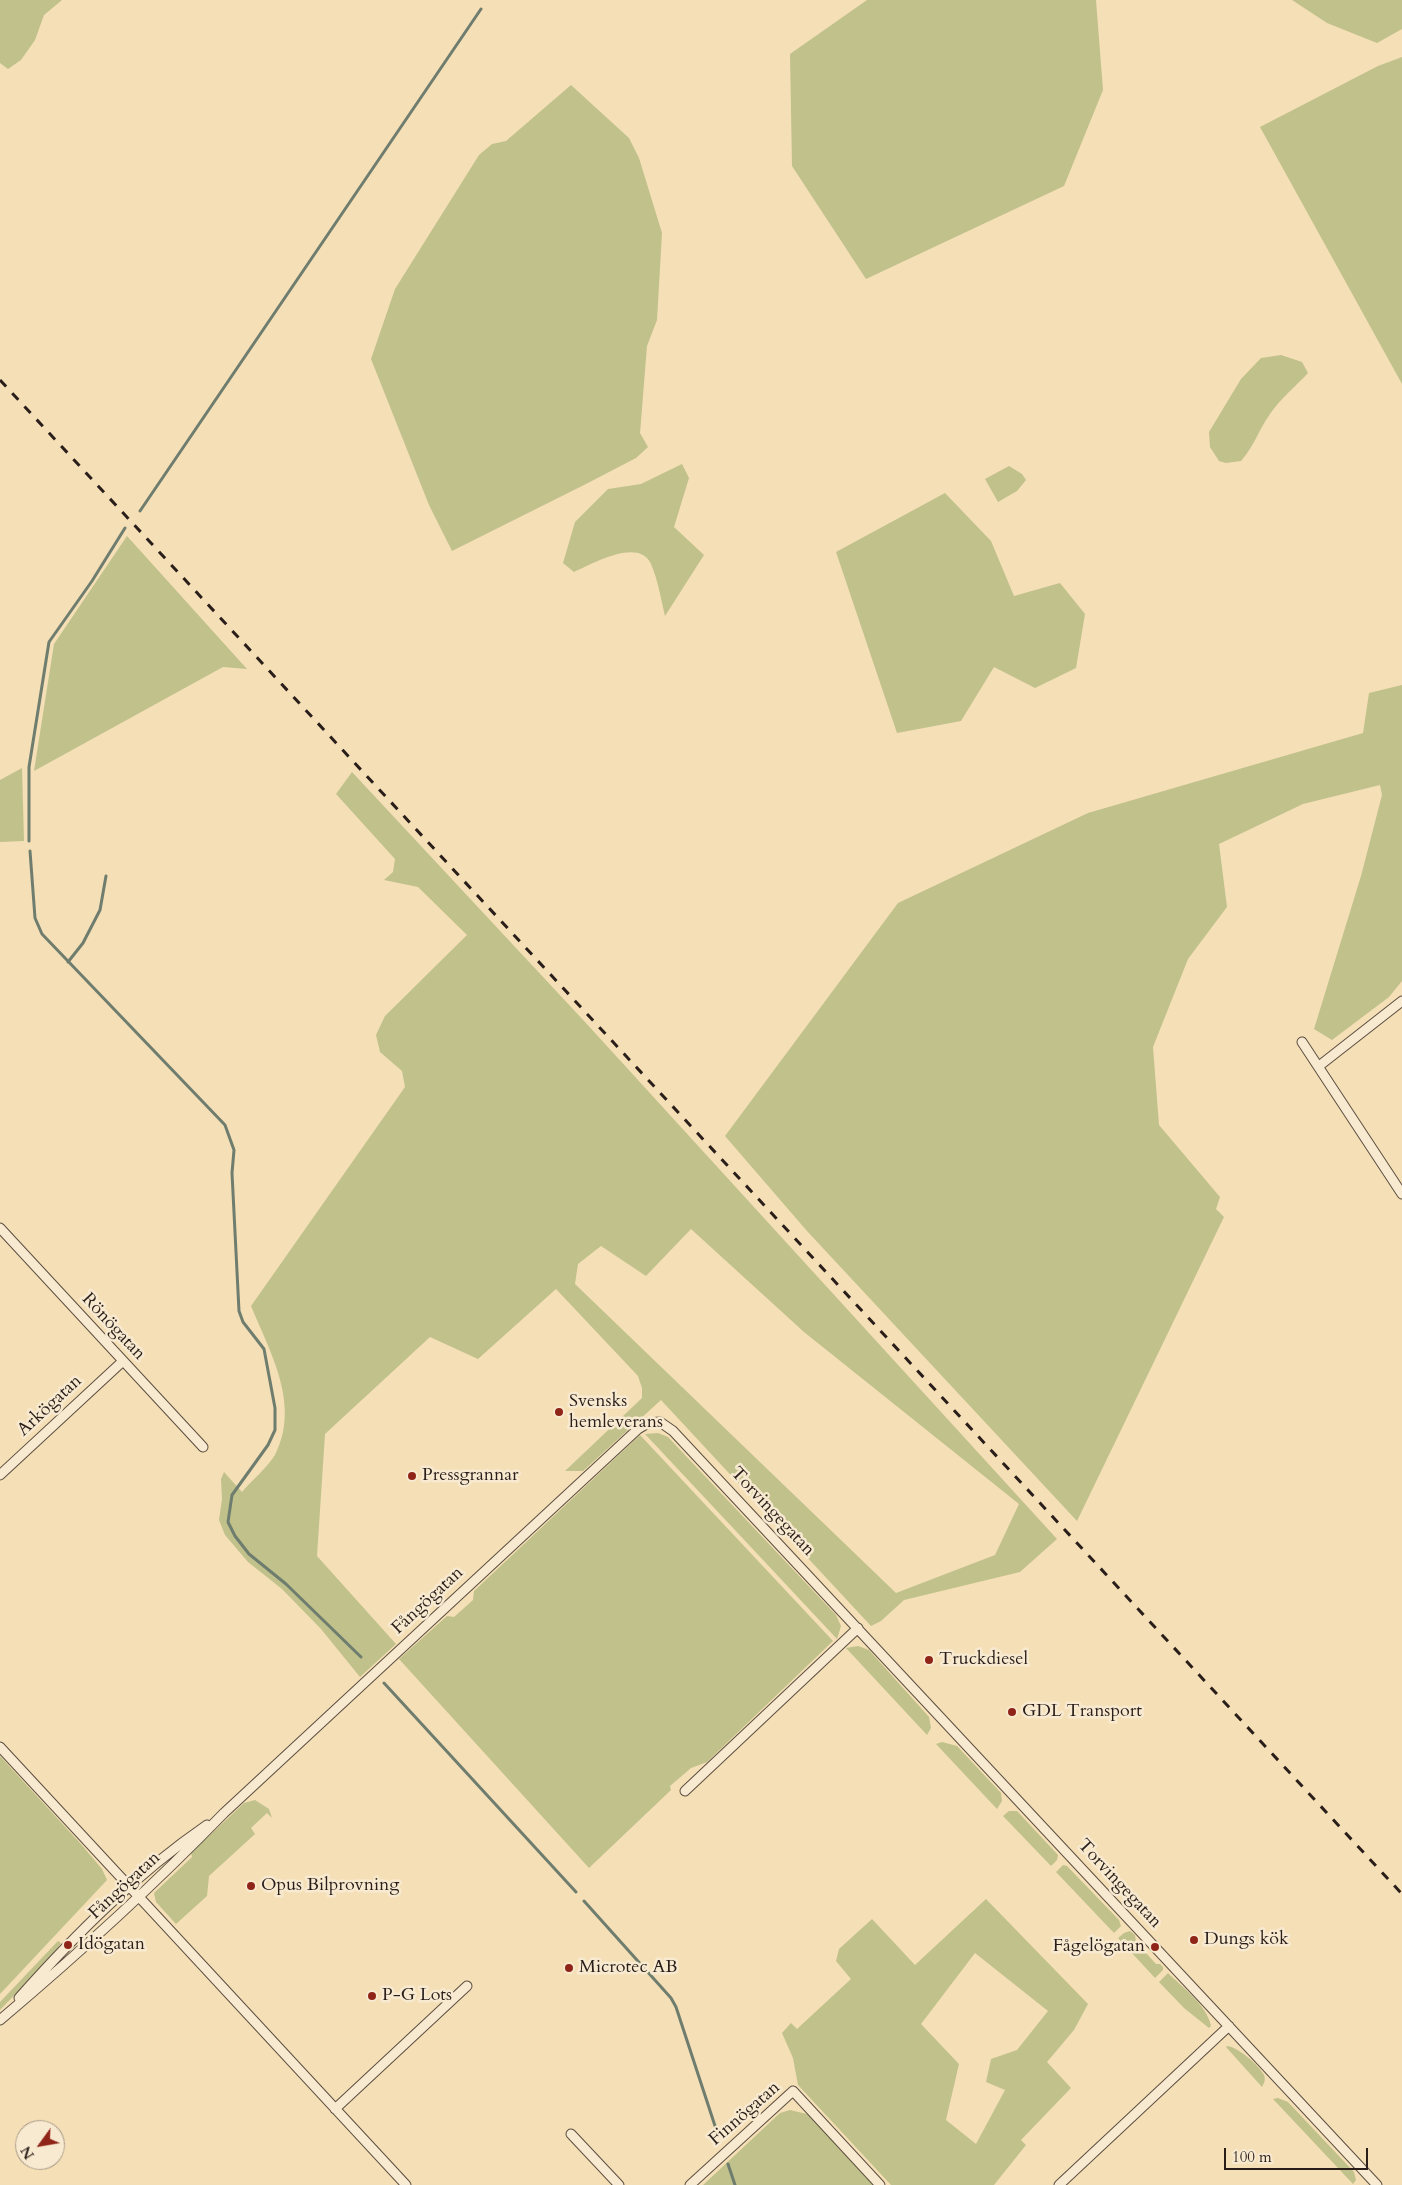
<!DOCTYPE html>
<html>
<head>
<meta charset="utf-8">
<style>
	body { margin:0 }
	#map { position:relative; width:1402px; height:2185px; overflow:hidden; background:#f5dfb6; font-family:Cardo,serif }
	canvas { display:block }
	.north { position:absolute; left:15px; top:2120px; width:50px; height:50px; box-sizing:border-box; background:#f8ead0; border:1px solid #a59887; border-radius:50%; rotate:238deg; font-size:14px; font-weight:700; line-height:20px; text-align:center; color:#291e19 }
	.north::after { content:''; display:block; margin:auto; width:18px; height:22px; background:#8f2418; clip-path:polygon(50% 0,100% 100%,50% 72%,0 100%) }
	.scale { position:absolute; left:1224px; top:2148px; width:144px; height:22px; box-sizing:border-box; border:2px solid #291e19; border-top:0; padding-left:6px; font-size:15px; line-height:18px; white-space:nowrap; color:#291e19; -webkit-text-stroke:4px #f8ead0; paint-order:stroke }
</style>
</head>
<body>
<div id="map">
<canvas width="1402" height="2185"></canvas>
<div class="north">N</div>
<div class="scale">100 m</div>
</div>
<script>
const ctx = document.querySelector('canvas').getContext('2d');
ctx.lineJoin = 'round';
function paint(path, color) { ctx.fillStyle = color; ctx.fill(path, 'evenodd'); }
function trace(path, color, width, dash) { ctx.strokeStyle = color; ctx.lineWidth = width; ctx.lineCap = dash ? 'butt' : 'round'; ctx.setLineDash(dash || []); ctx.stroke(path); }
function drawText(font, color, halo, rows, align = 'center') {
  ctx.font = font + ' Cardo,serif'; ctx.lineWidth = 5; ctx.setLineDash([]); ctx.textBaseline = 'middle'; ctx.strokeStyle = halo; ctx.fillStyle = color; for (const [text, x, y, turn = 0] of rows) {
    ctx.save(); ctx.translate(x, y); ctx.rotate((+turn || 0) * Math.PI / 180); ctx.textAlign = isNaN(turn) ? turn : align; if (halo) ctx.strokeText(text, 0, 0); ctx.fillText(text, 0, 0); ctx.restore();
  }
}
paint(new Path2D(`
	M0,0h62l-18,15 -9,25 -14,20 -13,9 -8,-6z
	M867,0h229l7,90 -39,96 -198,93 -74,-113 -2,-112z
	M1292,0h110v29l-25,14 -50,-20z
	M1402,57v327l-142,-257 118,-61z
	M571,85l58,53 10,20 23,75 -5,87 -10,26 -7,87 8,14 -12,11 -52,27 -132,66 -23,-46 -58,-146 24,-70 84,-134 13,-11 14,-3z
	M1281,355l21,7 6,11c-13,14 -27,25 -38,41 -12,17 -15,31 -29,47l-15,2 -7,-2 -9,-14 -1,-15 32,-53 20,-21z
	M682,464l7,14 -15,49 30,28 -39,61c-4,-17 -7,-36 -14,-52 -12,-27 -59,0 -77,8l-11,-9 12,-41 33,-33 33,-5z
	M1009,466l13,8 4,6 -9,11 -19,11 -13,-23z
	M945,493l46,48 23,55 46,-13 25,31 -9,54 -41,20 -41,-21 -33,54 -64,12 -61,-181z
	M127,536l120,133 -24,-2 -189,104 20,-127z
	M1402,685v296l-13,16 -57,43 -18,-11 47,-153 21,-81 -2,-10 -77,19 -84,40 8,63 -39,52 -35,88 6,78 61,72 -4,12 8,8 -147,304 -270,-290 -82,-95 173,-233 190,-90 275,-80 6,-40z
	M22,768l2,73 -24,1v-62z
	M352,772l233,250 472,517 -37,33 -116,28 -23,21 -10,5 -210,-226 -78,71h-18l77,-73v-10l-4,-12 -82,-87 -78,70 -48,-22 -105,97 -8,122 79,88 -36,33 -39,-48 -39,-40 -34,-27 -23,-27 -6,-15 3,-21 -1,-20 3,-7 18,20c10,-12 25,-24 33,-37 26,-50 -5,-103 -24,-149l154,-219 -3,-16 -22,-19 -4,-17 9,-19 82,-81 -49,-48 -34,-7 9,-8 2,-13 -59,-65zM691,1229l113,103 215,172 -24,51 -99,38 -321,-309 3,-20 23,-18 45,30z
	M658,1433l10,4 168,178 5,11 -4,13 -192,-205z
	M640,1435l193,206 -126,121 -16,6 -21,18 1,4 -82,78 -190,-209 48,-43 7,1 19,-17 1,-9z
	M858,1646l11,4 60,67 2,11 -4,7 -81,-87z
	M942,1742l15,4 44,47 1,8 -5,8 -61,-65z
	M0,1756l80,87 22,26 5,11 -107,114z
	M255,1800l14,9 3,9 -5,-5 -16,15 4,6 -46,42 -2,20 -31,28 -20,-22 -2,-9 38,-36 -1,-4 53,-50z
	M1009,1811h8l41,44 -1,5 -6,6 -48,-50z
	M1063,1865l4,1 52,54 2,6 -7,7 -58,-61z
	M986,1899l102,105 -14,26 -27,32 24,26 -50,52 5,5 -32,40h-103l-93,-100 -5,-27 -11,-25 9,-10 6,6 54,-50 -15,-18 3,-12 33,-30 43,46zM975,1953l73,58 -31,39 -26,9 -5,23 19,8 -29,54 -30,-24 13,-56 -38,-40z
	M1130,1931l5,4 1,7 20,22h4l3,3v3l-8,8 -37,-40 6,-5z
	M58,1941l3,2 -8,12 -53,55v-8z
	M1168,1973c14,14 39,32 43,53l-2,2 -25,-20 -25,-26z
	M1227,2046c11,1 32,19 37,29 2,5 0,8 -2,12l-36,-40z
	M1278,2098l10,4 66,70 2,8 -3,4 -80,-85z
	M790,2110l17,4 67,71h-171l77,-72z`), '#c0c18b');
trace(new Path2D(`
	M140,511l341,-502
	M29,841v-74l20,-125 43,-61 33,-53
	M30,851l5,67 7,16 183,191 9,25 -2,23 7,138 4,11 21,27 11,59v22l-7,15 -36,50 -4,27 7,14 14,18 37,30 75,73
	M68,962l15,-19 17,-33 6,-34
	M384,1683l192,209
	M584,1901l87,97 5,9 42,128
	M728,2164l7,21`), '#6f7d6f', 3);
const minor = new Path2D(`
	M1302,1042l100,152
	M1319,1066l83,-65
	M0,1228l203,219
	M0,1475l123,-114
	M0,1747l406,438
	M685,1791l173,-163
	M19,1998c57,-64 117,-124 188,-173
	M0,2020c77,-65 153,-134 224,-207l414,-384 10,-6 12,-1 13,9 704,754
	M335,2109l132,-123
	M571,2134l48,51
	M690,2185l103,-94 87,94
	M1059,2185l170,-159`);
trace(minor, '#5c4e40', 11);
trace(minor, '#f8ead0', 9);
trace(new Path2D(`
	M0,380l1402,1514`), '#291e19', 3, [9, 9]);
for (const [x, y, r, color] of [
	[559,1412,5,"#8f2418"],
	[412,1476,5,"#8f2418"],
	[929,1660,5,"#8f2418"],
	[1012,1712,5,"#8f2418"],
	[251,1886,5,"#8f2418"],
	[1194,1940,5,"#8f2418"],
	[68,1945,5,"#8f2418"],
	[1155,1947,5,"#8f2418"],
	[569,1968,5,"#8f2418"],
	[372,1996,5,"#8f2418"]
]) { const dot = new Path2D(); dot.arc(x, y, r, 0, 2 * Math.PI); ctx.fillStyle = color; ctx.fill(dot); trace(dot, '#f8ead0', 2); }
drawText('18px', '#291e19', '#f8ead0', [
	["Rönögatan",113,1327,47],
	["Arkögatan",50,1406,-43],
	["Torvingegatan",772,1512,47],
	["Fångögatan",428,1601,-43],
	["Torvingegatan",1119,1884,47],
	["Fångögatan",125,1886,-43],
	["Finnögatan",745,2114,-41]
]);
drawText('18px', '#291e19', '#f8ead0', [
	["Svensks",569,1402],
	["hemleverans",569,1423],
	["Pressgrannar",422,1476],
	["Truckdiesel",939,1660],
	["GDL Transport",1022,1712],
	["Opus Bilprovning",261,1886],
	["Dungs kök",1204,1940],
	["Idögatan",78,1945],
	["Fågelögatan",1145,1947,"right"],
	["Microtec AB",579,1968],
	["P-G Lots",382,1996]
], 'left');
</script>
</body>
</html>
